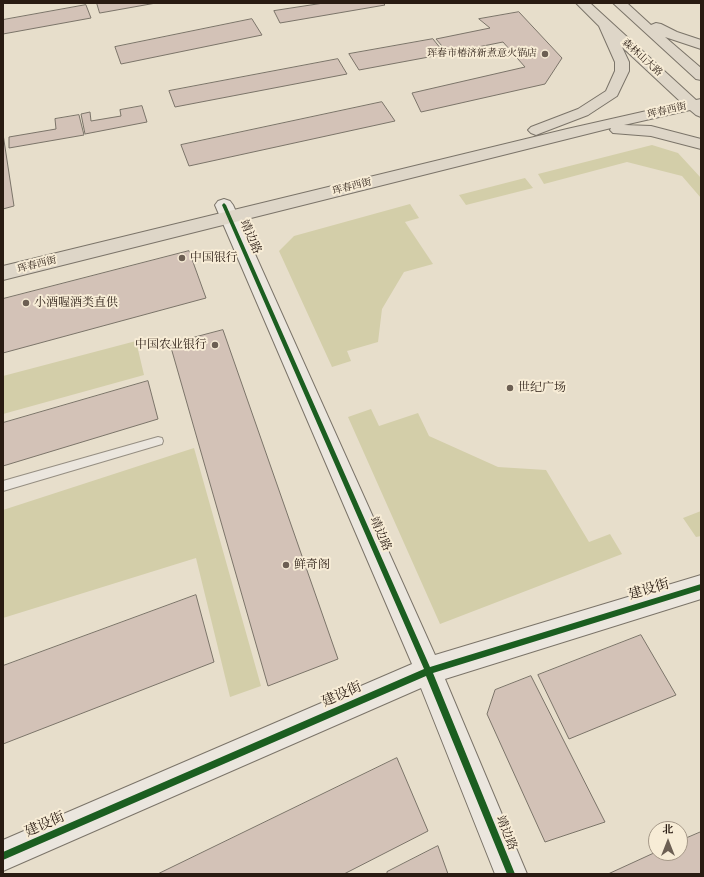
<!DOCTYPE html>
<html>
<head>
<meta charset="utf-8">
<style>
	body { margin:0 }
	#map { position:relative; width:704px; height:877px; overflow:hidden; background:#e7decb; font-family:"Libre Bodoni","Noto Serif SC",serif }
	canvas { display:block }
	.frame { position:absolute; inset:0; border:4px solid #291b12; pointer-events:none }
	.north { position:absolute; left:648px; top:821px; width:40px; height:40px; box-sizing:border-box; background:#f7ecd6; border:1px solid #a59888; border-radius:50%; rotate:0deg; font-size:11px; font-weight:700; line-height:16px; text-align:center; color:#291b12 }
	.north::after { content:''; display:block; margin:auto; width:14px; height:18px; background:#6c5f53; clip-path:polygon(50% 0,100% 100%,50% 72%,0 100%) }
</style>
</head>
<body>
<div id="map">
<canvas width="704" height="877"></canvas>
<div class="frame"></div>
<div class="north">北</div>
</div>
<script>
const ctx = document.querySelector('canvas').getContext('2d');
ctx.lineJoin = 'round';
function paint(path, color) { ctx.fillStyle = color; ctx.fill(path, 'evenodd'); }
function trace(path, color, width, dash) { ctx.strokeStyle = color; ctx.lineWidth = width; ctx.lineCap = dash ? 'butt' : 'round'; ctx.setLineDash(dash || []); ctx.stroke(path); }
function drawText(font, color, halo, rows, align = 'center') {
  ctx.font = font + ' "Libre Bodoni","Noto Serif SC",serif'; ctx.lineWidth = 4; ctx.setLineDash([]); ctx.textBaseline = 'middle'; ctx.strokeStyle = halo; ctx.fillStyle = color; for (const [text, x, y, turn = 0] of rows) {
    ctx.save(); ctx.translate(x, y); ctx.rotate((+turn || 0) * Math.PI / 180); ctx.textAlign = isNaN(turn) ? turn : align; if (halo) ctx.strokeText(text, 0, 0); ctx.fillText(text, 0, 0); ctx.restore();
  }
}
paint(new Path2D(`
	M652,145l26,8 23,25v20l-19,-22 -55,-14 -83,22 -6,-10z
	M525,178l8,10 -67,17 -7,-10z
	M410,204l9,14 -14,4 28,42 -29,8 -22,37 -4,33 -31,9 4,10 -19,6 -53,-116 15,-15z
	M136,341l8,34 -141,39v-38z
	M371,409l8,17 39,-13 11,23 69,31 48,3 43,72 21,-8 12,20 -182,70 -92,-207z
	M194,448l67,238 -31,11 -34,-139 -193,60v-108z
	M701,511v25l-5,1 -13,-19z`), '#d3cea9');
const building = new Path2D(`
	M97,3h59l-56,10z
	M324,3h59l2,2 -105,18 -6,-12z
	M86,5l5,13 -88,16v-14z
	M519,12l43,46 -17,26 -124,28 -9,-19 113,-26 -22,-25 -55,11 -12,-14 54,-11 -11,-9z
	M252,19l10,16 -141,29 -6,-17z
	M433,39l12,15 -86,16 -10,-16z
	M338,59l9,15 -172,33 -6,-16z
	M382,102l13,19 -206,45 -8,-21z
	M142,106l5,16 -62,12 -4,-20 9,-2 1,9 30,-5 -1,-6z
	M79,115l5,20 -75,13v-11l47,-8 -1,-10z
	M3,134l11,72 -11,3z
	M189,251l17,47 -203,55v-54z
	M223,330l115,329 -70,27 -98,-342z
	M148,381l10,38 -155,47v-43z
	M196,595l18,67 -211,82v-78z
	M641,635l35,60 -107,44 -31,-64z
	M531,676l74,146 -60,20 -58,-128 8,-24z
	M397,758l31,73 -84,43h-186z
	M701,832v42h-93l48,-22 24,1v-12z
	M438,846l10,28h-61v-2z`);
paint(building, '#d3c2b7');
trace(building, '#7b7469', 1);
const lane = new Path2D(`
	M158,437l4,1 1,3 -1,3 -159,47v-10z`);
const secondary = new Path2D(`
	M224,199l6,2 3,4 202,450 266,-80v24l-256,80 82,195h-32l-74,-186 -418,183v-31l409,-176 -197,-459 3,-4z`);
const primary = new Path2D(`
	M576,3h14l106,97 5,-1v18l-5,-2 -6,-5 -66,15 27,1 50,13v10l-50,-13 -38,-3 -3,-3 1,-2 -608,152v-14l564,-137 115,-26 -60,-56 7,15v9l-12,25 -29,19 -47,18 -5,2 -5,-2 -3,-3 3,-3 47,-18 28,-18 9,-20v-9l-16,-36z
	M613,3h14l24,22 5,-2 5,1 16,8 24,8v9l-36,-12 36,31v12l-5,-1z`);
trace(lane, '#958e82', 2);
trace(secondary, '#7b7469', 2);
trace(primary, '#7b7469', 2);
paint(lane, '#ebe6de');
paint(secondary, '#ebe6de');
paint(primary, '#ded6c8');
paint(new Path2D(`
	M224,203l2,2 204,462 271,-83v6l-268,83 82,201h-8l-81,-198 -423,184v-8l421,-183 -202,-464z`), '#1b5e20');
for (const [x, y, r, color] of [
	[545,54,4,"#6c5f53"],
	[182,258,4,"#6c5f53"],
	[26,303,4,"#6c5f53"],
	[215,345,4,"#6c5f53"],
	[510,388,4,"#6c5f53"],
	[286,565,4,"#6c5f53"]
]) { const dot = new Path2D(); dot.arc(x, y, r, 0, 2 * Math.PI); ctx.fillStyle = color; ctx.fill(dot); trace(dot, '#f7ecd6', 1.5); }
drawText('10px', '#291b12', '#f7ecd6', [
	["珲春市椿济新煮意火锅店",537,54]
], 'right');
drawText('10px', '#291b12', '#f7ecd6', [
	["森林山大路",642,58,42],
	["珲春西街",667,111,-13],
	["珲春西街",352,187,-14],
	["珲春西街",37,265,-14]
]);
drawText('12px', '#291b12', '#f7ecd6', [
	["靖边路",250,237,66],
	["靖边路",380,534,66],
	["靖边路",506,833,68]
]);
drawText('12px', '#291b12', '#f7ecd6', [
	["中国银行",190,258],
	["小酒喔酒类直供",34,303],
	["中国农业银行",207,345,"right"],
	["世纪广场",518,388],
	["鲜奇阁",294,565]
], 'left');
drawText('14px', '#291b12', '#f7ecd6', [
	["建设街",649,590,-17],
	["建设街",342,695,-24],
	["建设街",45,825,-24]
]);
</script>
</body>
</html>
